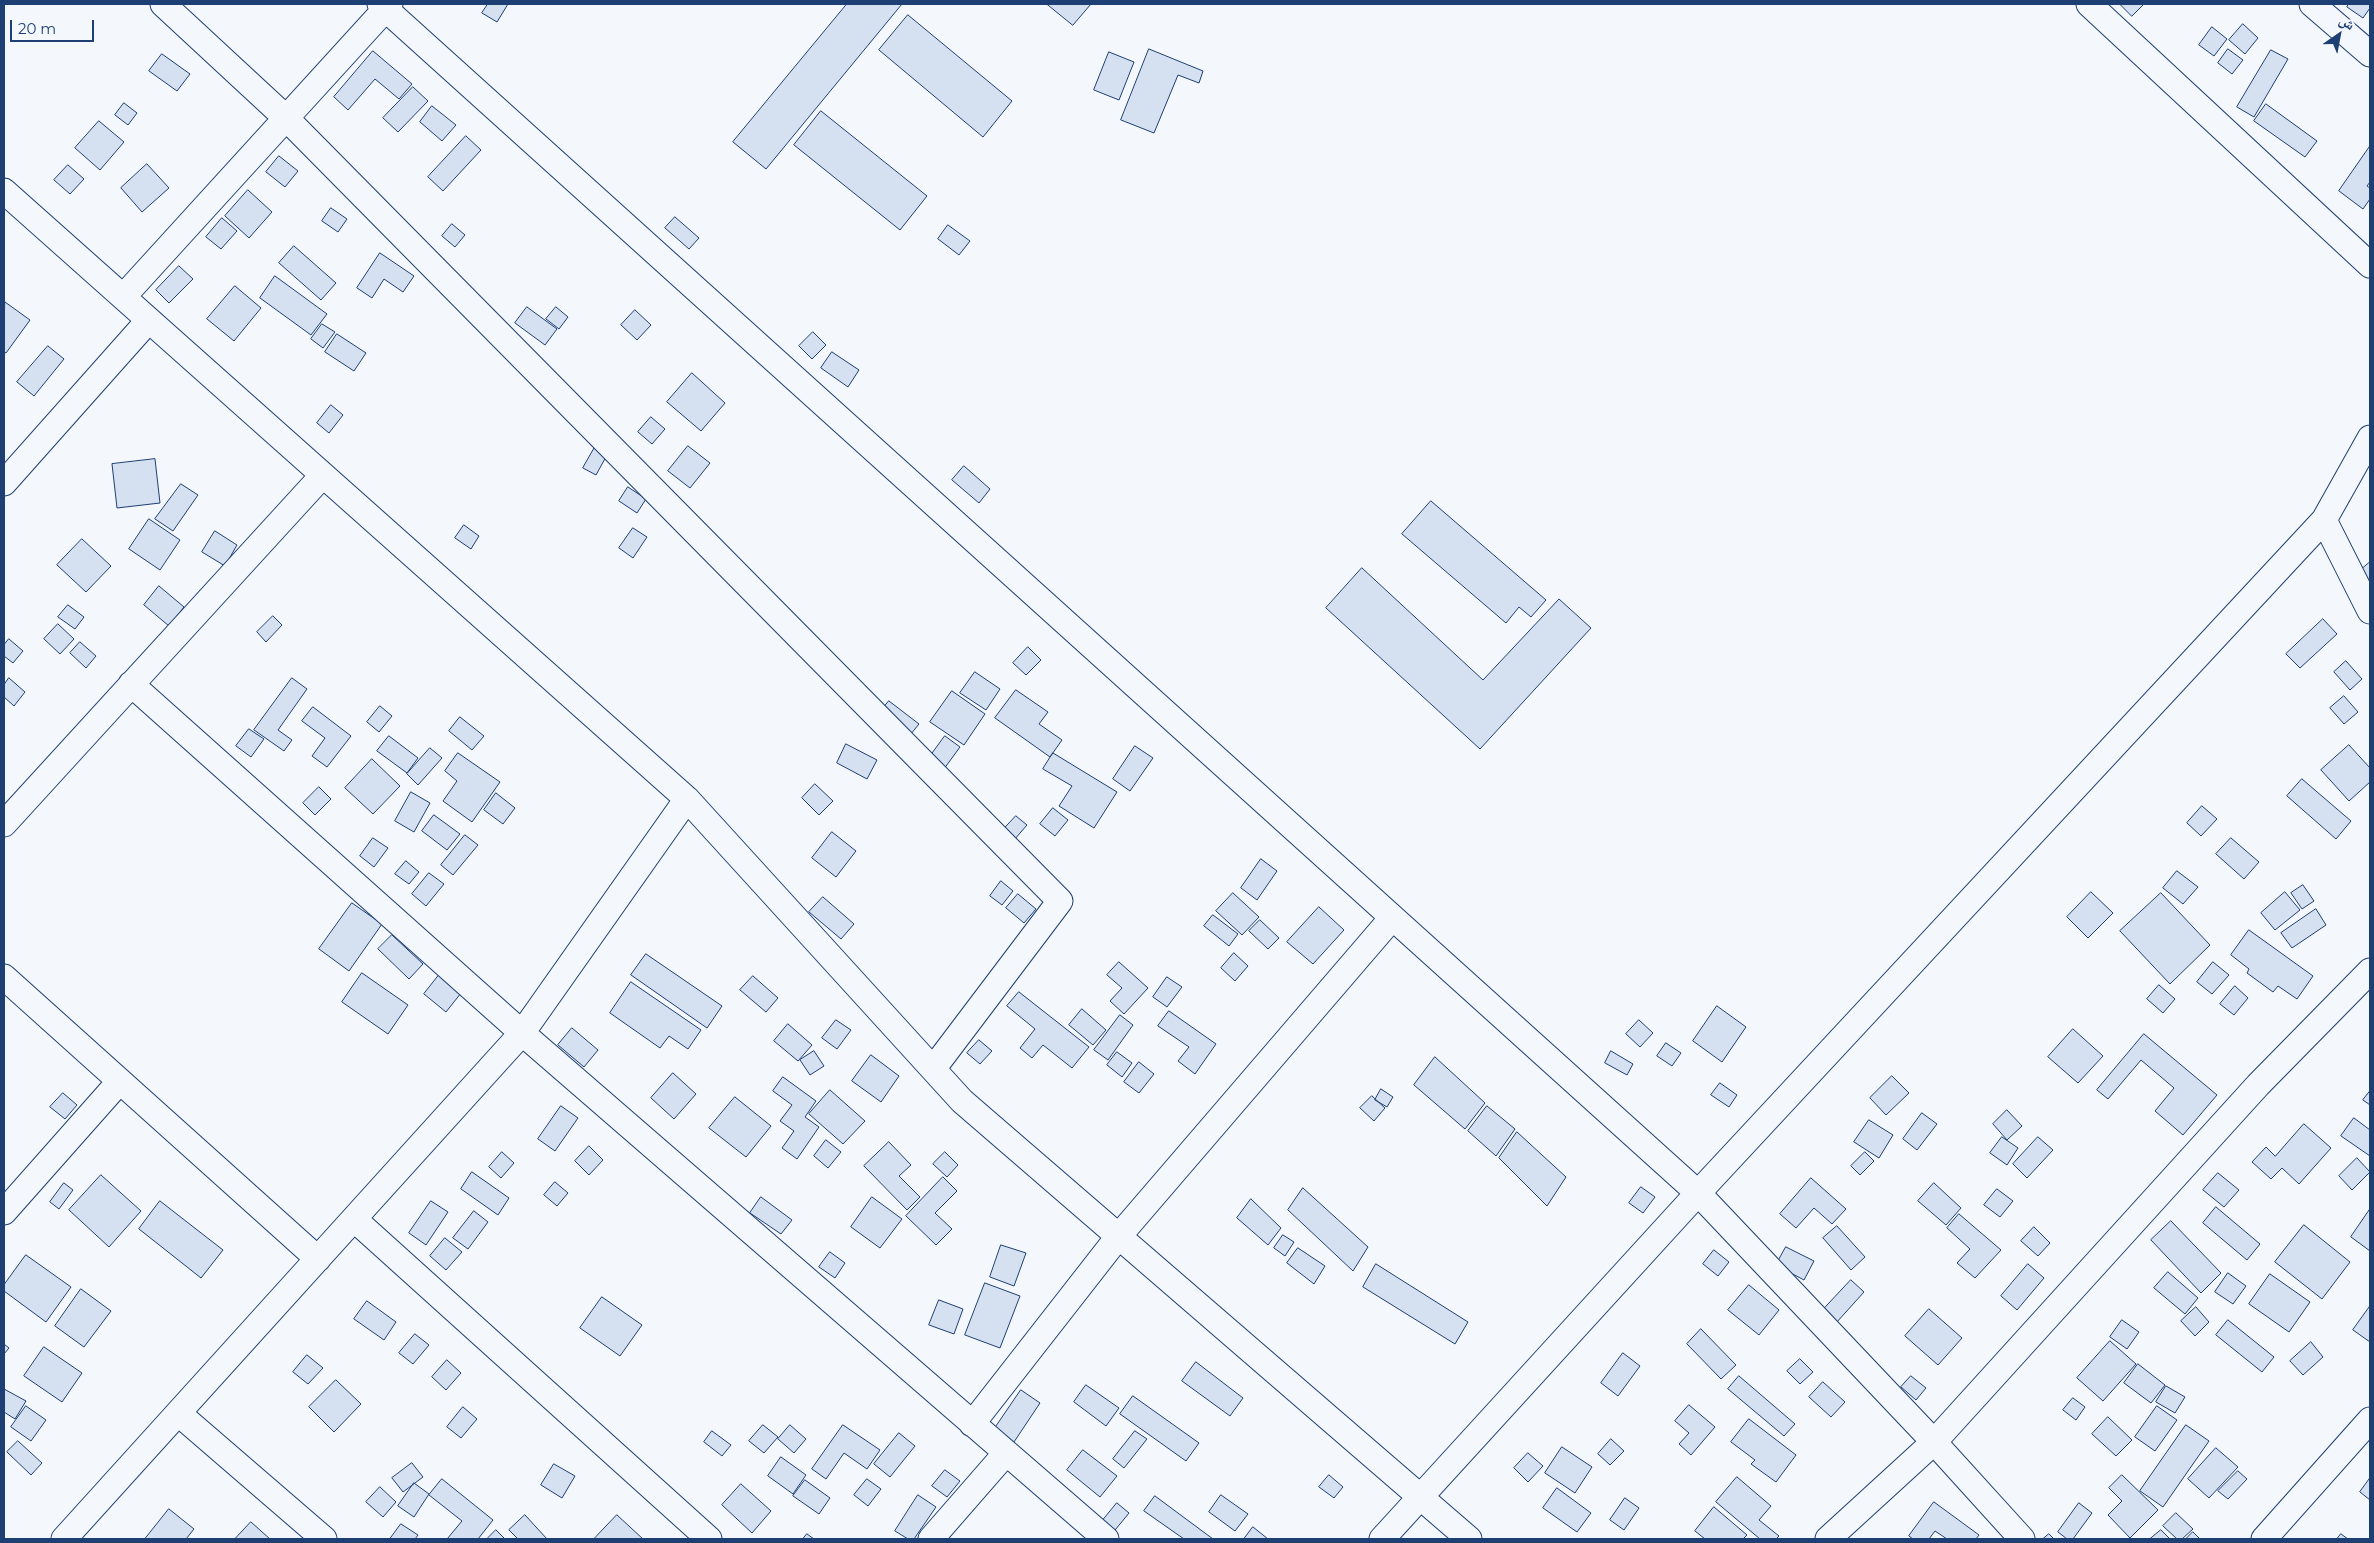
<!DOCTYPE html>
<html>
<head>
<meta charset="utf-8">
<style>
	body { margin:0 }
	#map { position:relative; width:2374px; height:1543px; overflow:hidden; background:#f4f7fb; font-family:Montserrat,"Noto Naskh Arabic",sans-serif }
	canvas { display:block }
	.frame { position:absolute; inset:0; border:5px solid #1d3f73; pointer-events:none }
	.north { position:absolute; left:2314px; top:10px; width:50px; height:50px; -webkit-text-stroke:4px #f4f7fb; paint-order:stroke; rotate:33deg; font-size:14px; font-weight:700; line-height:20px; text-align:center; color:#1d3f73 }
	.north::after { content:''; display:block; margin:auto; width:18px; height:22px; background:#1d3f73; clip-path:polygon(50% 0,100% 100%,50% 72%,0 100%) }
	.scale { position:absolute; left:10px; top:20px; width:84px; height:22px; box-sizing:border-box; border:2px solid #1d3f73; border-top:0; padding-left:6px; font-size:15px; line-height:18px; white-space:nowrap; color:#1d3f73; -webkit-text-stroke:4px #f4f7fb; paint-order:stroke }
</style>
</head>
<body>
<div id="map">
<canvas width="2374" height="1543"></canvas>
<div class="frame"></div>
<div class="north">ش</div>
<div class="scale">20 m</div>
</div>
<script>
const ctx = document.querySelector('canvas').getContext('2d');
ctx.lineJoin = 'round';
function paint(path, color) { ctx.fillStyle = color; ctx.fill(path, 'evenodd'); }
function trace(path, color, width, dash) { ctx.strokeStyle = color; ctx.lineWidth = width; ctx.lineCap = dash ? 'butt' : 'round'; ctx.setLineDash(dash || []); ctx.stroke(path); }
const building = new Path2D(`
	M488,4h20l-11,18 -15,-9z
	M847,4h55l-136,165 -33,-27z
	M1047,4h44l-18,21z
	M2120,4h24l-12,12z
	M2349,4h21v4l-7,10 -16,-11z
	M908,15l104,86 -29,36 -104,-87z
	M2243,24l15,14 -13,16 -16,-14z
	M2212,27l15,12 -13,17 -15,-11z
	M1149,49l54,22 -4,12 -21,-8 -24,58 -33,-13z
	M2228,49l15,11 -11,14 -14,-11z
	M2271,50l17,9 -34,58 -17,-10z
	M373,51l39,33 -13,15 -24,-20 -27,31 -14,-13z
	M1109,52l25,10 -15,38 -25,-10z
	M162,54l28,20 -13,17 -28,-20z
	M413,87l15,14 -30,31 -15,-14z
	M124,103l13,10 -9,12 -13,-10z
	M2266,104l51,37 -12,16 -51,-36z
	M432,106l24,19 -14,16 -22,-19z
	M821,111l106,85 -27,34 -106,-85z
	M99,121l25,21 -24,28 -25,-22z
	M466,136l15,14 -38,41 -15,-14z
	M2370,146v36l-3,4 3,2v11l-7,10 -24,-18z
	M279,156l19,15 -13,16 -19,-15z
	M147,164l22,24 -27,24 -21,-24z
	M68,165l16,14 -14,15 -16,-14z
	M248,190l24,22 -23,26 -24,-22z
	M331,208l16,11 -9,13 -16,-11z
	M675,217l24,21 -10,11 -24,-21z
	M222,218l15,13 -16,18 -15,-12z
	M452,224l13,11 -10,12 -13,-11z
	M948,225l22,16 -11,14 -21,-16z
	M294,246l42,37 -15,17 -42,-37z
	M380,253l34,23 -11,16 -19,-13 -12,19 -15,-10z
	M179,266l14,13 -24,24 -13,-13z
	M275,276l52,38 -16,21 -51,-37z
	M235,286l26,22 -27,33 -27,-22z
	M5,302l25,18 -24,33 -2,-1z
	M527,307l30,22 -12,16 -30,-22z
	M556,307l12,10 -9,12 -13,-10z
	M635,310l16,15 -14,15 -16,-15z
	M322,324l13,8 -12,16 -12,-9z
	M813,332l13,13 -14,14 -13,-13z
	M337,334l29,19 -12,18 -29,-19z
	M48,346l16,13 -30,37 -17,-14z
	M832,352l27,18 -11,17 -27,-19z
	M692,373l33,30 -24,28 -34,-29z
	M331,405l12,10 -14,18 -12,-10z
	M651,417l14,12 -13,15 -14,-12z
	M688,446l22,17 -20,25 -22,-17z
	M595,447l12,8 -11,20 -13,-7z
	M155,459l5,44 -43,5 -5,-44z
	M964,466l26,23 -11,14 -27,-23z
	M181,484l17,11 -25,36 -18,-12z
	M628,487l18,12 -9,14 -18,-12z
	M1431,501l115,99 -15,17 -12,-10 -13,16 -104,-89z
	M149,519l31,21 -20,30 -31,-21z
	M464,525l15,11 -8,13 -16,-11z
	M633,528l14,9 -14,21 -14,-10z
	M215,531l22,14 -12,21 -23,-14z
	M82,539l29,27 -25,26 -29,-27z
	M2369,563l1,1v26l-14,-16z
	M1362,568l121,112 76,-81 32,29 -111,121 -154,-141z
	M159,586l25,21 -15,19 -25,-21z
	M68,605l16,12 -9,12 -17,-12z
	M273,616l9,9 -16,17 -9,-10z
	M2323,619l14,15 -37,34 -14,-14z
	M58,624l16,15 -14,15 -16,-15z
	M9,639l14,12 -10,12 -9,-7v-11z
	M80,642l16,14 -10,12 -16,-15z
	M1028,647l13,13 -15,15 -13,-12z
	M2346,661l16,18 -12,11 -16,-18z
	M975,672l25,17 -14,21 -26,-17z
	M9,678l16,14 -11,14 -10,-9v-12z
	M292,678l15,11 -29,41 14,10 -8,11 -30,-21z
	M1016,690l32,22 -9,12 23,16 -12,17 -55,-39z
	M952,691l33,23 -21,31 -34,-23z
	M2344,696l14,16 -14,12 -14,-16z
	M889,701l30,23 -13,16 -30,-23z
	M380,706l12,10 -13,16 -12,-10z
	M313,707l38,29 -24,31 -15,-11 13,-18 -23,-17z
	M460,717l24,19 -12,14 -23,-19z
	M249,729l15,10 -13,18 -15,-11z
	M389,736l29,22 -11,15 -30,-22z
	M945,736l15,11 -19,26 -15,-11z
	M846,744l31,16 -10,19 -30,-16z
	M2349,745l21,23v14l-21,19 -28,-31z
	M1135,746l18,12 -23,33 -17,-12z
	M430,748l12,10 -24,27 -11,-11z
	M458,753l42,29 -28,40 -29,-21 14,-20 -12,-10z
	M1053,753l64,39 -23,36 -35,-22 13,-20 -29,-17z
	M372,759l28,27 -27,28 -28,-26z
	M2302,779l49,42 -15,18 -49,-43z
	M815,784l18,17 -14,14 -17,-17z
	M319,787l12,12 -16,16 -12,-12z
	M411,792l19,11 -16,29 -19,-11z
	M496,793l19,15 -12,16 -19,-14z
	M2202,806l15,13 -16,17 -14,-13z
	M1053,808l15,12 -13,16 -15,-12z
	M434,815l26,19 -13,16 -25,-19z
	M1016,816l11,9 -13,15 -11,-10z
	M832,832l24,19 -20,26 -24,-19z
	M465,835l13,10 -25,30 -12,-10z
	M373,838l15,10 -14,19 -14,-11z
	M2231,838l28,24 -15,17 -28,-25z
	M1261,859l16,12 -20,29 -16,-12z
	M406,861l13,11 -10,12 -14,-10z
	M2177,871l21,16 -15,17 -20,-16z
	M429,873l15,11 -18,22 -14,-12z
	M1001,881l12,10 -11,14 -12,-9z
	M2303,885l11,16 -12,8 -11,-16z
	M2091,892l22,21 -25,25 -21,-21z
	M2285,892l15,18 -25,20 -14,-17z
	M1233,893l26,24 -17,18 -26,-24z
	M2161,893l49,52 -40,39 -50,-53z
	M1018,894l18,15 -12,14 -18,-15z
	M823,897l31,27 -13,15 -32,-27z
	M352,903l30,21 -33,47 -30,-22z
	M1319,907l25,23 -31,34 -26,-22z
	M2316,909l10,16 -34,23 -11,-15z
	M1213,915l25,19 -9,12 -25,-20z
	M1260,920l19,18 -11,11 -19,-18z
	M2249,930l64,46 -16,23 -19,-13 -5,6 -26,-19 2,-4 -18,-14z
	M392,935l31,29 -14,15 -31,-30z
	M1234,953l14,13 -13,15 -14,-13z
	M646,954l76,52 -15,22 -76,-53z
	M1119,962l29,26 -24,26 -14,-13 12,-13 -15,-13z
	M2213,962l16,13 -17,19 -15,-12z
	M443,970l22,18 -19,24 -22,-18z
	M362,973l46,32 -20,29 -46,-32z
	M753,976l25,22 -12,14 -26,-22z
	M1167,977l15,10 -15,20 -14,-10z
	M631,982l70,48 -13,19 -19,-13 -9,12 -50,-35z
	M2159,985l16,14 -12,14 -16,-14z
	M2235,986l13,12 -14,17 -14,-11z
	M1019,992l70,55 -17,21 -29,-23 -11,13 -12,-10 15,-19 -28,-23z
	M1717,1006l29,21 -24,35 -29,-21z
	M1082,1009l24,21 -13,15 -24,-20z
	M1169,1011l47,33 -21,30 -17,-13 11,-14 -31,-21z
	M1120,1015l13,10 -25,35 -14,-10z
	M836,1020l15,10 -14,19 -15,-11z
	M1639,1020l14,13 -13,14 -14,-13z
	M788,1024l24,21 -14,16 -24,-20z
	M572,1028l26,22 -14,17 -26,-22z
	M2073,1029l30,27 -25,27 -30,-26z
	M2144,1034l73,61 -34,40 -28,-24 19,-23 -33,-28 -33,39 -11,-9z
	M979,1040l13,11 -12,13 -13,-11z
	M1666,1043l15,10 -9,13 -15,-10z
	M814,1051l10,15 -14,9 -10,-15z
	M1611,1051l22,13 -6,11 -22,-12z
	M1117,1052l15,11 -10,14 -15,-12z
	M871,1055l28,21 -18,26 -29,-21z
	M1435,1057l50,46 -20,26 -51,-44z
	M1139,1062l15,12 -15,19 -15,-11z
	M673,1073l23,21 -22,25 -23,-21z
	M1892,1076l17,17 -23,22 -16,-17z
	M783,1077l33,24 -11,16 14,10 -22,32 -15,-11 12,-17 -14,-10 12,-16 -19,-14z
	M1720,1083l17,12 -8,12 -18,-12z
	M1381,1089l12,8 -6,10 -12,-7z
	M830,1090l35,31 -22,23 -34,-30z
	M2370,1091v14l-7,-5z
	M63,1093l14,12 -12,14 -15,-12z
	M1372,1096l13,12 -11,13 -14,-13z
	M735,1097l36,29 -25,31 -37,-29z
	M561,1106l17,12 -23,33 -17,-12z
	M1487,1106l28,23 -19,27 -28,-25z
	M2007,1110l15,16 -15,14 -14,-16z
	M1922,1113l15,11 -20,26 -14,-11z
	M2354,1118l16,12v26l-29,-20z
	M1869,1120l24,15 -14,23 -25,-16z
	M2304,1124l27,24 -32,36 -17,-16 -11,11 -19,-17 14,-15 9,9z
	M1517,1132l49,45 -19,29 -48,-48z
	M2002,1137l16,11 -11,17 -17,-12z
	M2038,1137l15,13 -26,28 -14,-14z
	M826,1140l15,12 -13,16 -14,-12z
	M889,1142l22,23 -12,11 21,21 -13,13 -43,-44z
	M589,1146l14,14 -14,15 -14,-14z
	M502,1152l12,11 -13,15 -12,-11z
	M945,1152l13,13 -11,12 -14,-13z
	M1865,1152l9,9 -14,14 -9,-9z
	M2357,1158l13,14 -18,18 -13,-14z
	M472,1172l37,26 -11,17 -37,-26z
	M2218,1173l21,17 -15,17 -21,-17z
	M101,1175l40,36 -32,36 -40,-37z
	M943,1177l14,14 -22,22 17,16 -16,16 -30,-29z
	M1811,1178l35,31 -14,15 -18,-16 -18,20 -16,-14z
	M555,1182l13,11 -11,13 -13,-11z
	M64,1183l9,7 -14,19 -9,-7z
	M1934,1183l27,25 -15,17 -28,-24z
	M1641,1187l14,10 -12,16 -14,-10z
	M1303,1188l65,59 -15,24 -65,-61z
	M1997,1189l16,12 -13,16 -16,-12z
	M761,1197l31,23 -11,14 -31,-21z
	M872,1197l30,22 -22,29 -29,-21z
	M1251,1199l30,29 -13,17 -31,-27z
	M160,1201l63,49 -22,28 -62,-49z
	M431,1201l17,11 -22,33 -17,-12z
	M2216,1207l44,37 -13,16 -44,-37z
	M2370,1209v42l-19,-14z
	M474,1211l14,11 -20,27 -15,-11z
	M1959,1214l42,36 -26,28 -18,-15 13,-14 -23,-21z
	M2171,1221l50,52 -20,20 -50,-53z
	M2304,1225l46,37 -28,37 -47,-37z
	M1837,1226l28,31 -14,13 -28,-32z
	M2034,1227l16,16 -12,13 -17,-15z
	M1283,1235l11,7 -9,14 -11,-8z
	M445,1238l17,14 -16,18 -16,-14z
	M1001,1245l25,8 -12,33 -24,-9z
	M1786,1247l28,14 -10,19 -28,-15z
	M1298,1248l27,18 -11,18 -27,-21z
	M1714,1250l15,12 -11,14 -15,-12z
	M830,1252l15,11 -10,15 -16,-11z
	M26,1255l45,32 -25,35 -42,-31v-6z
	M1376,1264l92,58 -13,22 -92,-57z
	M2028,1264l16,14 -27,32 -16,-14z
	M2168,1272l30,26 -13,16 -31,-26z
	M2228,1273l18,13 -13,18 -18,-12z
	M2270,1274l40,28 -21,30 -40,-28z
	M1851,1280l13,12 -28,31 -14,-12z
	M985,1283l35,13 -20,52 -35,-13z
	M1749,1285l30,25 -20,25 -31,-25z
	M81,1289l30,22 -27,36 -29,-21z
	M602,1297l40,28 -22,31 -40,-28z
	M939,1300l24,9 -9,25 -25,-9z
	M367,1301l29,21 -12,18 -30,-21z
	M2370,1306v36l-17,-12z
	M2196,1307l13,15 -14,14 -14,-15z
	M1929,1309l33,29 -24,27 -33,-29z
	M2122,1320l17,12 -12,17 -17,-12z
	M2228,1320l46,37 -12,15 -46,-37z
	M1701,1329l35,36 -15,14 -34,-35z
	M415,1334l14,11 -16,19 -14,-11z
	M2110,1341l26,23 -33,37 -26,-23z
	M2311,1342l12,15 -20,18 -13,-14z
	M4,1344l5,4 -5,6z
	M44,1347l38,26 -20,29 -38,-26z
	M1623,1353l17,13 -22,30 -17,-13z
	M307,1355l16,13 -15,16 -15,-12z
	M1800,1359l13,13 -13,12 -13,-13z
	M447,1360l14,13 -15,17 -14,-13z
	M1196,1362l47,36 -13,18 -48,-35z
	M2138,1364l27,21 -14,18 -27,-20z
	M1739,1376l56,48 -11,12 -56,-47z
	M1911,1376l15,12 -10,12 -15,-13z
	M336,1380l25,24 -27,28 -25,-25z
	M1823,1382l22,20 -14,15 -22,-20z
	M1086,1385l33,23 -13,18 -32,-24z
	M2166,1386l19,11 -10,16 -19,-11z
	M4,1389l22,12 -11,18 -11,-7z
	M1021,1390l19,13 -30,45 -19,-14z
	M1133,1396l66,47 -13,18 -66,-47z
	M2073,1398l12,9 -9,13 -13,-10z
	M1689,1405l26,22 -24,28 -12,-11 10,-11 -14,-12z
	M26,1406l20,14 -15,21 -20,-14z
	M2157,1406l20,14 -22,31 -20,-14z
	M463,1407l14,12 -16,19 -14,-11z
	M2108,1417l24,23 -16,16 -24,-22z
	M1749,1419l47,36 -20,27 -25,-18 4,-4 -24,-18z
	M763,1425l15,12 -14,16 -15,-12z
	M790,1425l16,14 -12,14 -16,-14z
	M843,1425l37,25 -13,19 -23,-16 -18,26 -14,-10z
	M2186,1425l23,16 -46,66 -23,-16z
	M712,1431l19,14 -9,11 -18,-14z
	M1135,1431l12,8 -23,29 -11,-9z
	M899,1433l16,13 -25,31 -16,-13z
	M1611,1439l13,12 -14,14 -12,-11z
	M18,1441l24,22 -11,12 -24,-23z
	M1562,1447l30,20 -17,26 -30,-20z
	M2216,1448l22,19 -29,31 -21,-19z
	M1083,1450l34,26 -17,21 -33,-27z
	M1528,1453l15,13 -15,16 -14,-14z
	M781,1457l25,18 -13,19 -25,-18z
	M412,1463l11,14 -20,15 -11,-14z
	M554,1464l21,12 -13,22 -21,-13z
	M945,1470l15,11 -13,16 -15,-11z
	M2238,1471l9,8 -19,20 -10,-8z
	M1329,1475l14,12 -9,11 -15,-11z
	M2122,1475l36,35 -28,28 -22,-23 14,-14 -13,-13z
	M1737,1477l34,29 -12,14 20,16 -3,3h-16l-44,-37z
	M2370,1478v22l-10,-8z
	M442,1479l51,41 -15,19h-31l15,-18 -33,-26z
	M867,1479l14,10 -13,17 -14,-11z
	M805,1480l25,18 -11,16 -26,-18z
	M414,1483l15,11 -15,23 -16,-11z
	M741,1484l30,27 -19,22 -30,-28z
	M380,1487l16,15 -13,15 -17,-15z
	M1557,1488l34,25 -14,19 -34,-24z
	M918,1495l18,12 -22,32h-6l-13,-8z
	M1221,1495l27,19 -13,17 -26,-19z
	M1155,1496l58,43h-29l-40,-28z
	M1625,1498l14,10 -15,22 -14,-10z
	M1934,1502l45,33 -3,4h-29l-12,-8 -6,8h-16l-4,-3z
	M1117,1503l12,10 -18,22 -12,-10z
	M2079,1503l13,10 -19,26h-6l-9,-7z
	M1714,1507l33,28 -4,4h-38l-10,-8z
	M169,1509l25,20 -8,10h-41z
	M2176,1513l17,16 -11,10h-5l-14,-13z
	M525,1515l22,24h-29l-9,-9z
	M617,1515l26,24h-49z
	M251,1522l19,17h-35z
	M401,1524l17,11 -3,4h-25z
	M1253,1527l15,12h-24z
	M496,1530l9,9h-18z
	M2161,1530l9,9h-20z
	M2193,1532l7,7h-14z
	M807,1534l7,5h-11z
	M2049,1534l5,5h-11z
	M2341,1534l7,5h-11z`);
paint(building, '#d5e0f0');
trace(building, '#1d3f73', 1);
const minor = new Path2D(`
	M163,4l123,114 774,783 -127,168
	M380,4l1318,1189 236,249 88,97
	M2089,4l281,261
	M2312,4l58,50
	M4,191l683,608 275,302 507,438
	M123,297l267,-293
	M4,483l145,-163
	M2324,520l46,91
	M131,684l391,349 584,506
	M4,824l319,-349
	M4,977l314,282
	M4,1212l116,-131
	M354,1219l355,320
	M178,1413l146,126
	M972,1424l146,-187 274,-319
	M64,1539l458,-506 165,-234
	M931,1539l75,-86
	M1382,1539l316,-346 626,-673 46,-82
	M1828,1539l106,-97 324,-357 112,-114
	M2264,1539l106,-119`);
trace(minor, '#1d3f73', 27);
trace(minor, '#f4f7fb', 25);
</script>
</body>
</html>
